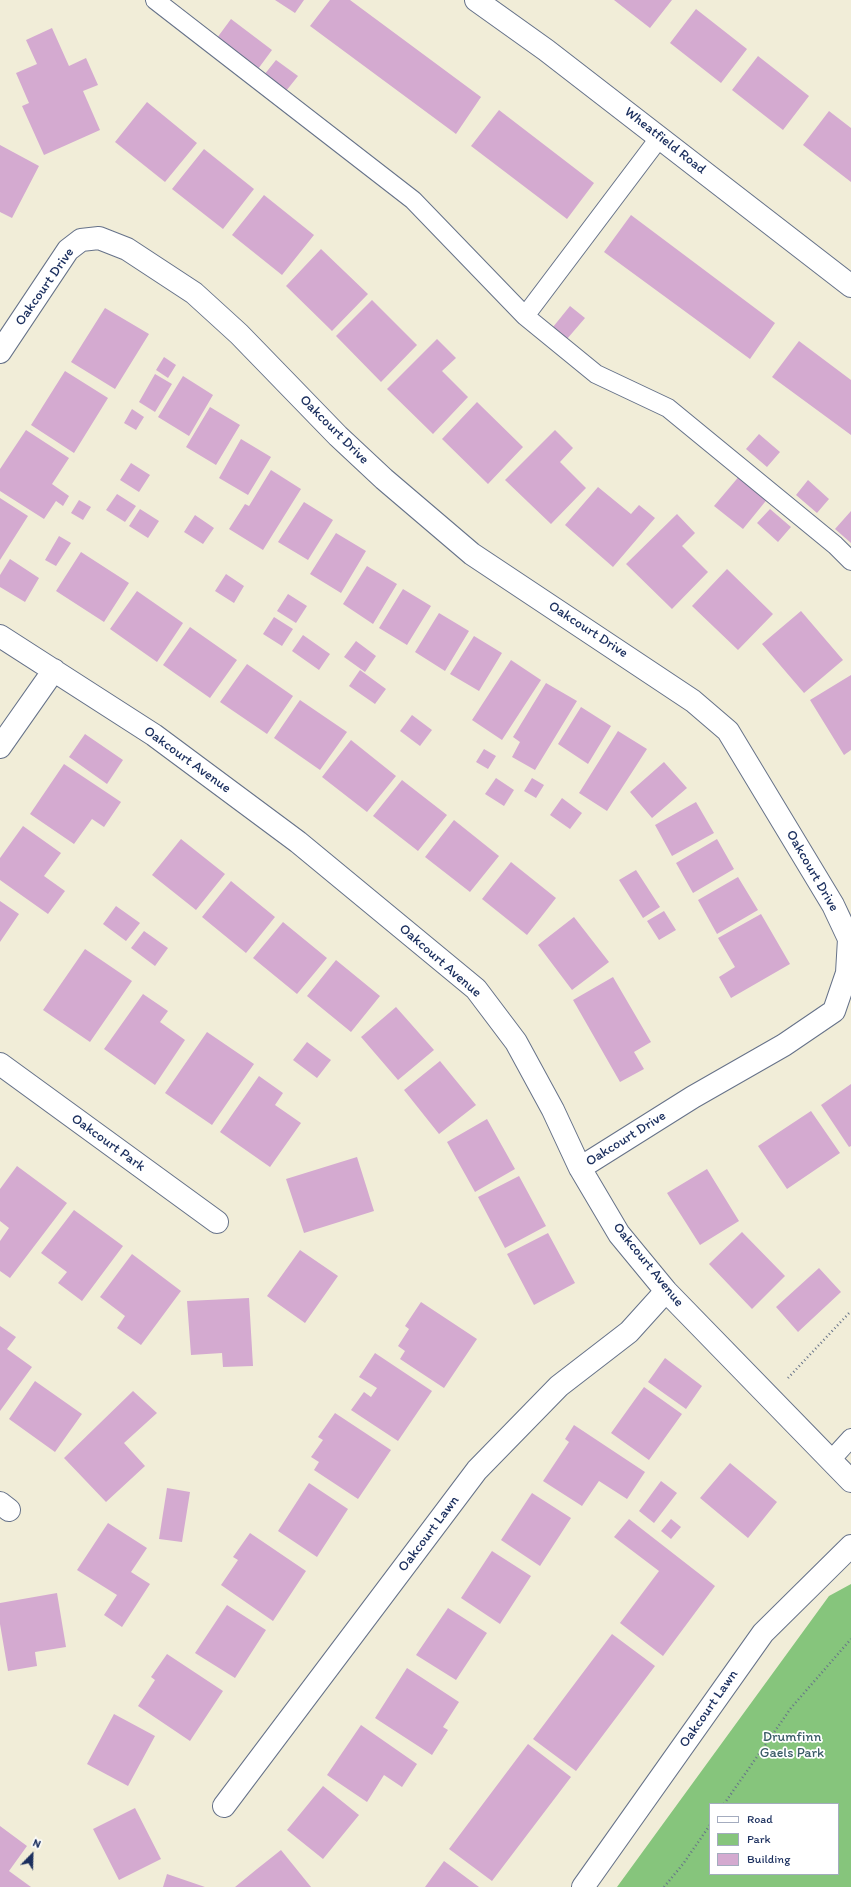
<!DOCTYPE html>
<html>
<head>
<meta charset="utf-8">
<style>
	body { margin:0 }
	#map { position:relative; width:851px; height:1887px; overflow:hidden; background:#f1edd8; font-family:Itim,sans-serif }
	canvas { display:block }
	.legend { position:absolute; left:709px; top:1803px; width:130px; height:72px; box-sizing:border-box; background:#fff; border:1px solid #a4acbf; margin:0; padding:5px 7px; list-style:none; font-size:12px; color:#1b2f5e }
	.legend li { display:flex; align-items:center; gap:8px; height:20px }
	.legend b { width:20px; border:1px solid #a4acbf }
	.north { position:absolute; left:12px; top:1835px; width:40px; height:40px; -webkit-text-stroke:3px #fff; paint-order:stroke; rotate:23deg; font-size:11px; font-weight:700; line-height:16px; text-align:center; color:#1b2f5e }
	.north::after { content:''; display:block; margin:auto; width:14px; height:18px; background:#1b2f5e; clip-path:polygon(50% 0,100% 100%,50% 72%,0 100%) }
</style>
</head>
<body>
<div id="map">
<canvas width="851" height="1887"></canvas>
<ul class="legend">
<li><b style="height:5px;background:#fff"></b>Road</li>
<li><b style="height:11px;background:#86c57c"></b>Park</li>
<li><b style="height:11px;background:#d4aad0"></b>Building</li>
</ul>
<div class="north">N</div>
</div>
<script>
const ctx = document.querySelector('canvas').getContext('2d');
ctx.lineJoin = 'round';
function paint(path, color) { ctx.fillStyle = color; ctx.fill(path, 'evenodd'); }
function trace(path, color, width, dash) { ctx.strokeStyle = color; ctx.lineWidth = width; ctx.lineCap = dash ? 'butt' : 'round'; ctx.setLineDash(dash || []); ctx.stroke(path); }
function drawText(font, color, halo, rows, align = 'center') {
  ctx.font = font + ' Itim,sans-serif'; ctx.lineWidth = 3.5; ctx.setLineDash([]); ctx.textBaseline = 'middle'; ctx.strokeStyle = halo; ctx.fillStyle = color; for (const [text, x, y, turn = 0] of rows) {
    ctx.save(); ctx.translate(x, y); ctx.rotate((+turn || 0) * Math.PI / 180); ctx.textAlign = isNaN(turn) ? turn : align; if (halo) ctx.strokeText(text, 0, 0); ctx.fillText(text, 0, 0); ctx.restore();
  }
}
paint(new Path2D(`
	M851,1584v303h-234l212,-291zM710,1804h128v70h-128z`), '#86c57c');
paint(new Path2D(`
	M275,0h29l-9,13z
	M330,0h20l131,97 -25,37 -146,-108z
	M614,0h58l-22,28z
	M696,9l51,40 -26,34 -51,-40z
	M231,19l41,31 -14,19 -41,-31z
	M52,28l17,38 17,-8 12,27 -15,6 17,39 -56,25 -22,-49 7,-3 -13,-30 21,-9 -11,-24z
	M758,56l51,40 -26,34 -51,-40z
	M276,60l22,16 -12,15 -22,-16z
	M147,102l50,41 -32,39 -50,-40z
	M499,110l95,73 -27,36 -96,-73z
	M829,111l22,17v54l-48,-37z
	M0,145l39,21 -27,52 -12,-6z
	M204,149l50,40 -31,40 -51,-40z
	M264,195l50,40 -32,40 -50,-40z
	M631,215l144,108 -25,36 -146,-107z
	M321,249l47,45 -36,37 -46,-45z
	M372,300l45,45 -36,37 -45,-46z
	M570,306l15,12 -18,21 -14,-12z
	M105,308l44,26 -34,55 -44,-27z
	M437,339l19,19 -14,13 26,26 -35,37 -46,-45z
	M799,341l52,39v55l-79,-58z
	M164,357l12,8 -8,13 -12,-8z
	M65,371l43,27 -34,55 -43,-28z
	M155,374l17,10 -17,28 -16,-10z
	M183,376l30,19 -24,41 -31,-19z
	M477,402l46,45 -35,37 -46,-45z
	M210,407l30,18 -24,40 -30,-18z
	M132,409l12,8 -8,13 -12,-7z
	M26,430l43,28 -17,26 17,12 -6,10 -7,-5 -12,18 -44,-28v-22z
	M555,430l18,18 -13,14 26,26 -35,36 -46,-44z
	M759,434l21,18 -13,15 -21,-18z
	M241,439l30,18 -23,38 -29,-17z
	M131,463l19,12 -11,17 -19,-12z
	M271,470l30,19 -38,61 -34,-21 16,-25 4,2z
	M741,474l28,23 -26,32 -29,-23z
	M808,480l21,19 -12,14 -21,-18z
	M598,487l33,27 8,-9 16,13 -42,49 -48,-42z
	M117,494l19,12 -11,16 -19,-12z
	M0,498l28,18 -28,44z
	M79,500l12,7 -8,13 -12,-7z
	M304,502l29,18 -25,40 -30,-18z
	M140,509l19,12 -11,17 -19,-12z
	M770,509l21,18 -13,15 -21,-19z
	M851,511v32l-16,-14z
	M677,514l18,19 -13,13 26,26 -36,37 -46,-45z
	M195,515l19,13 -11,16 -19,-12z
	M336,533l30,18 -25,42 -31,-19z
	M59,536l12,7 -15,23 -11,-6z
	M81,552l48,31 -25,39 -48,-31z
	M10,559l29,19 -14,24 -25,-15v-12z
	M367,566l30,18 -24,40 -30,-20z
	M727,569l46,45 -35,36 -46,-44z
	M226,574l18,12 -10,17 -19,-12z
	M403,589l28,17 -24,39 -28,-17z
	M137,591l46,32 -26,39 -47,-33z
	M288,594l19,12 -11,17 -19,-12z
	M801,611l42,49 -39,33 -42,-49z
	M439,613l30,18 -24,40 -30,-19z
	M274,617l19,12 -11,17 -19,-12z
	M190,627l47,33 -27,38 -47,-33z
	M303,635l27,19 -11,16 -27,-19z
	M474,636l28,17 -23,38 -29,-17z
	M356,641l20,15 -11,16 -21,-15z
	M511,660l30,20 -39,60 -30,-20z
	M247,664l46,32 -26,38 -47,-32z
	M360,670l26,19 -11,15 -26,-18z
	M851,675v75l-7,5 -34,-55z
	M546,683l31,18 -42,69 -23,-13 8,-15 -7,-5z
	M300,700l47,32 -27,38 -46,-32z
	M581,707l30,19 -23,38 -30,-20z
	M412,715l20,15 -12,16 -20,-15z
	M618,731l29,18 -40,62 -28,-18z
	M85,734l38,26 -16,24 -38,-27z
	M351,740l45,36 -29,36 -45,-35z
	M484,749l12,7 -8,13 -12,-7z
	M664,762l23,26 -35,30 -22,-26z
	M64,764l57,38 -17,25 -12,-8 -18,25 -44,-30z
	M496,778l18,12 -10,16 -19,-12z
	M532,778l12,7 -8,13 -12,-7z
	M402,780l45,35 -29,36 -45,-35z
	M562,798l20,15 -12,16 -20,-14z
	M696,802l18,31 -42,23 -17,-31z
	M454,820l45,36 -29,36 -45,-35z
	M23,826l38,27 -17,23 21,15 -17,23 -48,-34v-22z
	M181,839l44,35 -29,36 -44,-35z
	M717,839l17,30 -41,24 -17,-30z
	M511,862l45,36 -29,37 -45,-36z
	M636,870l24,37 -17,11 -24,-38z
	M738,877l20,33 -41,24 -19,-34z
	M231,881l44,36 -29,36 -44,-36z
	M0,901l19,13 -19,28z
	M116,906l24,17 -14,18 -23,-17z
	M664,911l12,19 -17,10 -12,-19z
	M761,914l29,50 -59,34 -12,-21 16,-10 -17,-29z
	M574,917l35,45 -37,28 -34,-45z
	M283,922l44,36 -30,36 -44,-36z
	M144,931l24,17 -13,18 -24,-18z
	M85,949l47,32 -42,61 -47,-32z
	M336,960l44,36 -29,36 -44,-36z
	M613,977l38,65 -17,10 10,17 -24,13 -47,-82z
	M143,994l25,17 -8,11 25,18 -30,45 -51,-36z
	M396,1007l38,43 -36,30 -37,-43z
	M207,1032l47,32 -42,61 -47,-32z
	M307,1042l24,18 -14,18 -24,-18z
	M440,1061l36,44 -37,29 -35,-44z
	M259,1076l24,17 -8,12 26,18 -31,44 -50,-35z
	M851,1084v62l-2,1 -28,-42z
	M811,1111l29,42 -53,36 -29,-43z
	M487,1119l28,50 -40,23 -28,-50z
	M357,1157l17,54 -70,22 -18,-54z
	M17,1166l50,37 -57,75 -10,-7v-30l9,-13 -9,-7v-32z
	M707,1169l32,52 -39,24 -33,-52z
	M519,1176l27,50 -41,22 -27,-51z
	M74,1210l49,36 -41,55 -24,-18 9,-11 -26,-19z
	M742,1232l43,44 -33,33 -43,-45z
	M548,1233l27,50 -41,22 -27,-51z
	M300,1250l38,26 -33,47 -38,-27z
	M132,1254l49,37 -40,54 -24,-17 8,-12 -25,-19z
	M819,1268l22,24 -43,40 -22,-25z
	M249,1298l4,68 -30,1 -1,-14 -31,2 -4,-54z
	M421,1302l56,37 -33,49 -44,-29 5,-8 -7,-5 11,-17 -4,-3z
	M0,1326l16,11 -9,12 25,18 -32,44z
	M375,1353l57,38 -34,50 -47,-31 13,-18 7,5 6,-9 -18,-11z
	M665,1358l37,28 -16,23 -38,-27z
	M35,1381l47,33 -27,38 -46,-33z
	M644,1387l38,27 -33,46 -38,-27z
	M133,1391l24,22 -33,30 21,23 -39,36 -42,-44z
	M335,1413l56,37 -33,49 -44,-29 5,-8 -8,-5 12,-17 -5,-3z
	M574,1425l71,47 -18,27 -28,-18 -17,25 -39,-25 26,-39 -4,-3z
	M730,1463l47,39 -29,36 -48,-40z
	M661,1481l16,12 -23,30 -15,-12z
	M309,1483l39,26 -31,48 -39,-26z
	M167,1488l23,4 -8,50 -23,-3z
	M532,1493l39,25 -31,48 -39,-26z
	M629,1519l86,67 -52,70 -43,-33 39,-52 -45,-34z
	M671,1519l10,8 -10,12 -10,-8z
	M108,1523l39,25 -16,24 19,12 -28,43 -18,-12 13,-20 -40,-25z
	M250,1533l56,38 -33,50 -52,-36 17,-25 -5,-3z
	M492,1551l39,25 -31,48 -39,-26z
	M57,1593l9,54 -31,5 2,14 -29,5 -8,-47v-21z
	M227,1605l39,25 -31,48 -40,-25z
	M448,1608l39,25 -31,47 -40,-25z
	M612,1634l43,32 -79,105 -43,-32z
	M167,1654l56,37 -33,50 -52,-35 17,-26 -4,-3z
	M407,1668l52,34 -16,25 5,3 -16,25 -57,-37z
	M114,1714l41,22 -27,50 -41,-22z
	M361,1725l56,39 -15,23 -18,-12 -17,27 -40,-27z
	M528,1744l43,33 -79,104 -43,-32z
	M323,1786l36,29 -36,44 -36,-29z
	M135,1808l26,51 -42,21 -26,-51z
	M0,1826l27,20 -18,25 22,16h-31z
	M281,1850l30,37h-76l22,-18z
	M444,1861l35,26h-54z
	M167,1874l38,13h-42z`), '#d4aad0');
const service = new Path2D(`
	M155,0l258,200 112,116 71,58 72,34 167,137 16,16
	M525,316l135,-179
	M831,1460l20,-22`);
const minor = new Path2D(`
	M476,0l70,50 305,236
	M0,352l68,-102 13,-10 18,-2 28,11 67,44 45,41 99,102 46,43 88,75 221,147 35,30 105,174 16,34 -2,34 -13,38 -50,34 -91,52 -113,71
	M0,636l154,99 144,107 178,147 40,53 37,68 27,58 39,66 47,57 185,190
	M0,747l54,-77
	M0,1064l217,158
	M0,1503l9,7
	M224,1806l253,-336 82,-84 70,-54 37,-41
	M583,1887l180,-254 88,-87`);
trace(service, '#667289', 20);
trace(minor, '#667289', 24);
trace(new Path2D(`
	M788,1378l63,-67
	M724,1804l67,-96 60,-69
	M664,1887l19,-23 27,-39`), '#667289', 2.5, [1, 3]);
trace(service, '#fff', 18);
trace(minor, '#fff', 22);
drawText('14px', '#1b2f5e', '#fff', [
	["Wheatfield Road",665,141,38],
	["Oakcourt Drive",45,287,-55],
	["Oakcourt Drive",334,430,45],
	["Oakcourt Drive",588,630,33],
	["Oakcourt Avenue",187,760,36],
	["Oakcourt Drive",812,871,60],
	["Oakcourt Avenue",440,961,41],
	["Oakcourt Drive",626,1139,-32],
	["Oakcourt Park",108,1143,36],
	["Oakcourt Avenue",648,1265,51],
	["Oakcourt Lawn",429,1534,-53],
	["Oakcourt Lawn",709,1709,-55]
]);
drawText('14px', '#3b5c67', '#fff', [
	["Drumfinn",792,1737],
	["Gaels Park",792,1753]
]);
</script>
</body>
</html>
